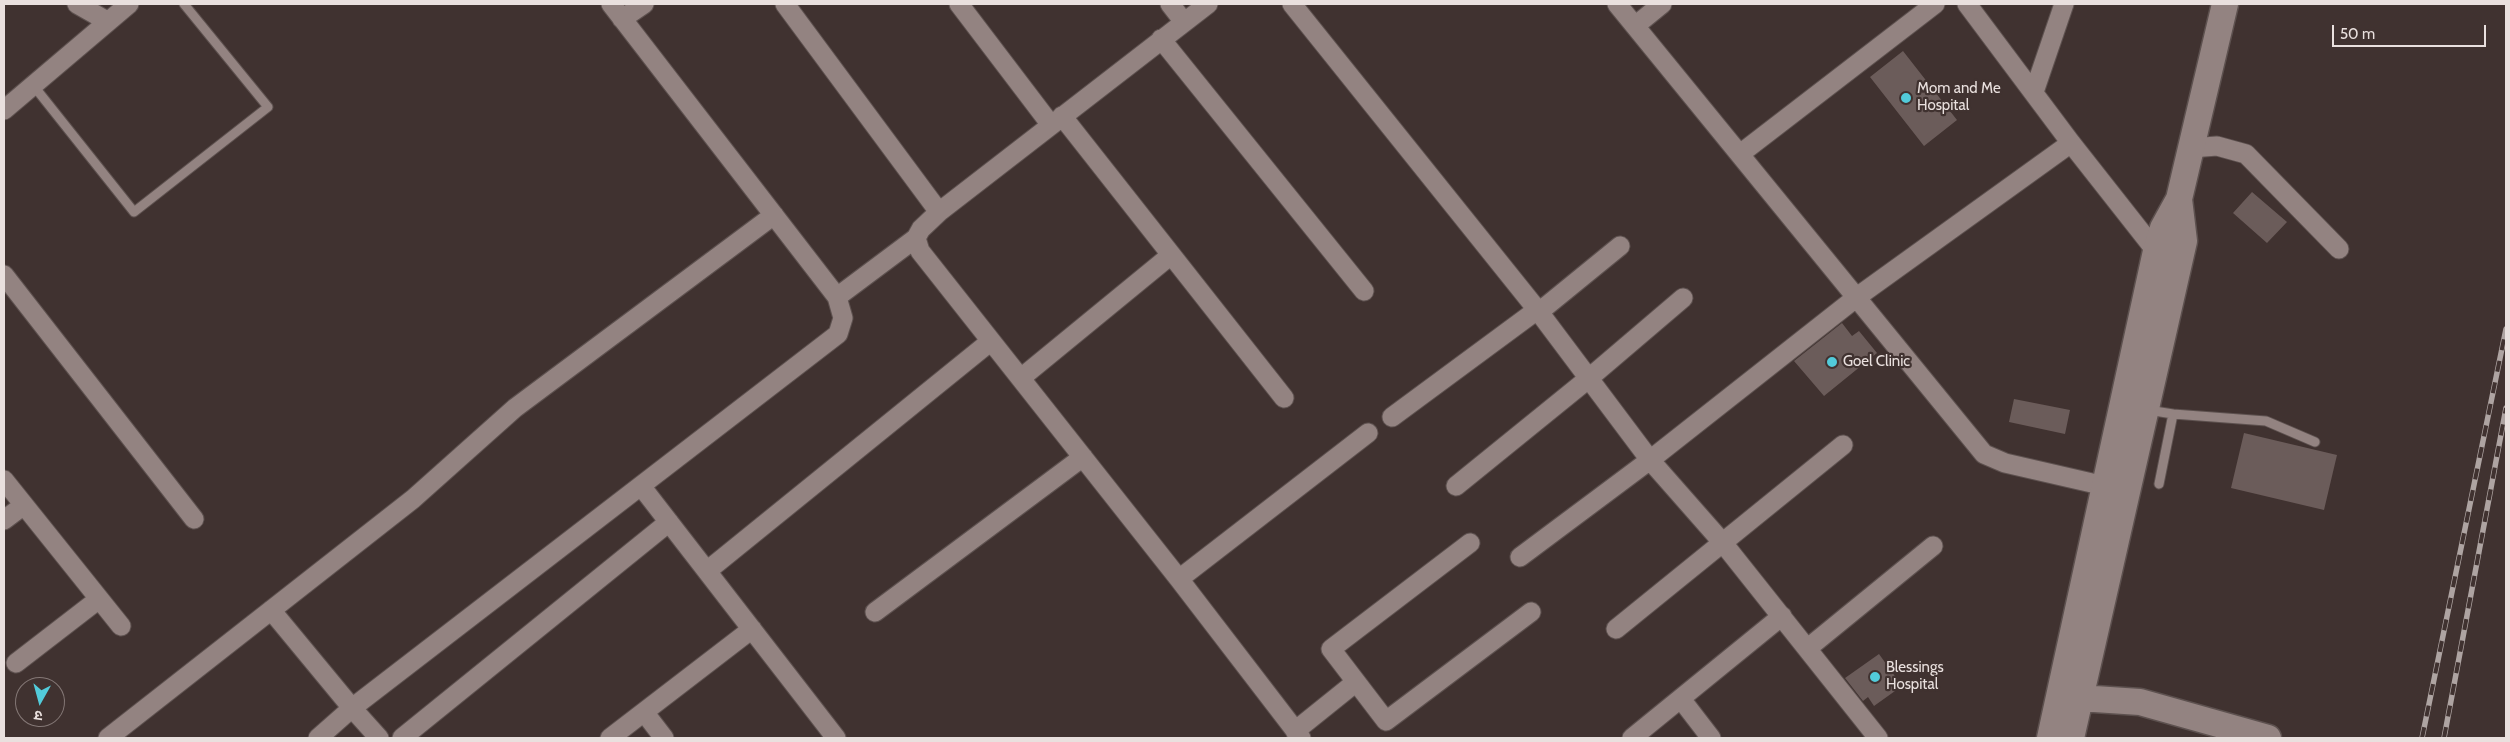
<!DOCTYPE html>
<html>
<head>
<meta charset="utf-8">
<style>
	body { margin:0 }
	#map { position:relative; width:2510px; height:742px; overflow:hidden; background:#403230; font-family:Cabin,"Noto Sans Devanagari",sans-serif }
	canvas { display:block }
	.frame { position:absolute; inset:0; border:5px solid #e9e0de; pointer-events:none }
	.north { position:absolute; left:15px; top:677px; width:50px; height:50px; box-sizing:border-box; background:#403230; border:1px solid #847876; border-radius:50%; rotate:187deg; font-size:14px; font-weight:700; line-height:20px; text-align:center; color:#e9e0de }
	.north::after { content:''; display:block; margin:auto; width:18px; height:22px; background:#52cbda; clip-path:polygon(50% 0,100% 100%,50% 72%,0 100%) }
	.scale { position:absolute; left:2332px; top:25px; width:154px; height:22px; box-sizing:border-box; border:2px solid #e9e0de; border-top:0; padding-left:6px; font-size:15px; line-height:18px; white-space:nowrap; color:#e9e0de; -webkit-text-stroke:4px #403230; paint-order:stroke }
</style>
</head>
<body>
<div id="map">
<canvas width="2510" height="742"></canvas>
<div class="frame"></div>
<div class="north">उ</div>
<div class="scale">50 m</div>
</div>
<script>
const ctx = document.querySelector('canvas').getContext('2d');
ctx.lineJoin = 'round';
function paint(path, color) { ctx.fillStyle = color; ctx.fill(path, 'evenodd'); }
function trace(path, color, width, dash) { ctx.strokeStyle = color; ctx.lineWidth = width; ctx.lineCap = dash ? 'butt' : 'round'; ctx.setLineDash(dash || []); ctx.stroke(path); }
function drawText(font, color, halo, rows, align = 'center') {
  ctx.font = font + ' Cabin,sans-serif'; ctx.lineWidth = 4.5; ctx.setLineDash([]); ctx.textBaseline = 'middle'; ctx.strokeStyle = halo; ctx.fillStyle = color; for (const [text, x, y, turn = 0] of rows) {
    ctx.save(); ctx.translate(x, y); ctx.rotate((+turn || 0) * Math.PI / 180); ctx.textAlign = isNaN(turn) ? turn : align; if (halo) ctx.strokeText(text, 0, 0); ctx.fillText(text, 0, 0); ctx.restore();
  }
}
paint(new Path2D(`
	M1903,51l54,69 -33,26 -54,-69z
	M2252,192l35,30 -20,21 -34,-30z
	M1842,323l10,13 7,-5 18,22 -53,43 -30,-35z
	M2014,399l56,11 -5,24 -56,-12z
	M2244,433l93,22 -13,55 -93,-22z
	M1879,654l23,32 -28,20 -6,-9 -5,4 -18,-23z`), '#6b5c5a');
const lane = new Path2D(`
	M33,85l101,127 134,-105 -84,-103
	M2148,410l25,4
	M2159,484l14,-70 93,7 49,21`);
const street = new Path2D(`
	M77,4l30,17
	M611,4l226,293 79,-59
	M785,4l154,208
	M959,4l92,121
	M1170,4l14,18
	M1208,4l-269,208 -18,17 -5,9 4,13 259,328 122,159
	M1292,4l247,308 111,148 73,83 155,195
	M1617,4l367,450 21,9 100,23
	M1967,4l104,139 85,108
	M622,19l22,-15
	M1635,26l27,-22
	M1161,39l203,252
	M2034,92l30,-88
	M4,110l125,-106
	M1062,116l222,282
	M2191,148l26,-2 29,8 93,95
	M1740,154l195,-150
	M4,275l190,244
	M1021,378l150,-123
	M1392,417l145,-107 2,2 81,-66
	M4,480l117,146
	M641,486l195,252
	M1456,486l132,-107 95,-81
	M4,520l20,-15
	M1470,543l-139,106 55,72 145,-109
	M1520,557l130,-97 207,-163 214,-154
	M707,571l284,-230
	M1179,579l189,-146
	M271,610l81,98 -34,30
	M875,612l208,-155
	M1616,629l227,-184
	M1808,648l125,-102
	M16,663l83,-64
	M1681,699l30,39
	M644,712l20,26
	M1295,731l61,-49
	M108,738l305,-239 102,-91 259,-193
	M379,738l-27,-30 486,-374 5,-16 -6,-21
	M402,738l267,-216
	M610,738l142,-109
	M1632,738l150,-122`);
const secondary = new Path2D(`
	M2064,697l76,5 128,36
	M2050,738l106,-487 7,-23 16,-29 46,-195
	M2071,738l113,-497 -5,-42`);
trace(lane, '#5d514f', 11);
trace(street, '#5d514f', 21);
trace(secondary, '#5d514f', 29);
trace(lane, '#938381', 9);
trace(street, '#938381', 19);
trace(secondary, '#938381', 26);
const rail = new Path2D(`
	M2422,738l84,-409
	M2444,738l62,-330`);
trace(rail, '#aea4a2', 5.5);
trace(rail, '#403230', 4, [11]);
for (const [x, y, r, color] of [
	[1906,98,6,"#52cbda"],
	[1832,362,6,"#52cbda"],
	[1875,677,6,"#52cbda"]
]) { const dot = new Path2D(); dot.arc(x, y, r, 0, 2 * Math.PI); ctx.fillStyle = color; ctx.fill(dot); trace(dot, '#403230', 2); }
drawText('15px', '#e9e0de', '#403230', [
	["Mom and Me",1917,89],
	["Hospital",1917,106],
	["Goel Clinic",1843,362],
	["Blessings",1886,668],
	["Hospital",1886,685]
], 'left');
</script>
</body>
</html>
